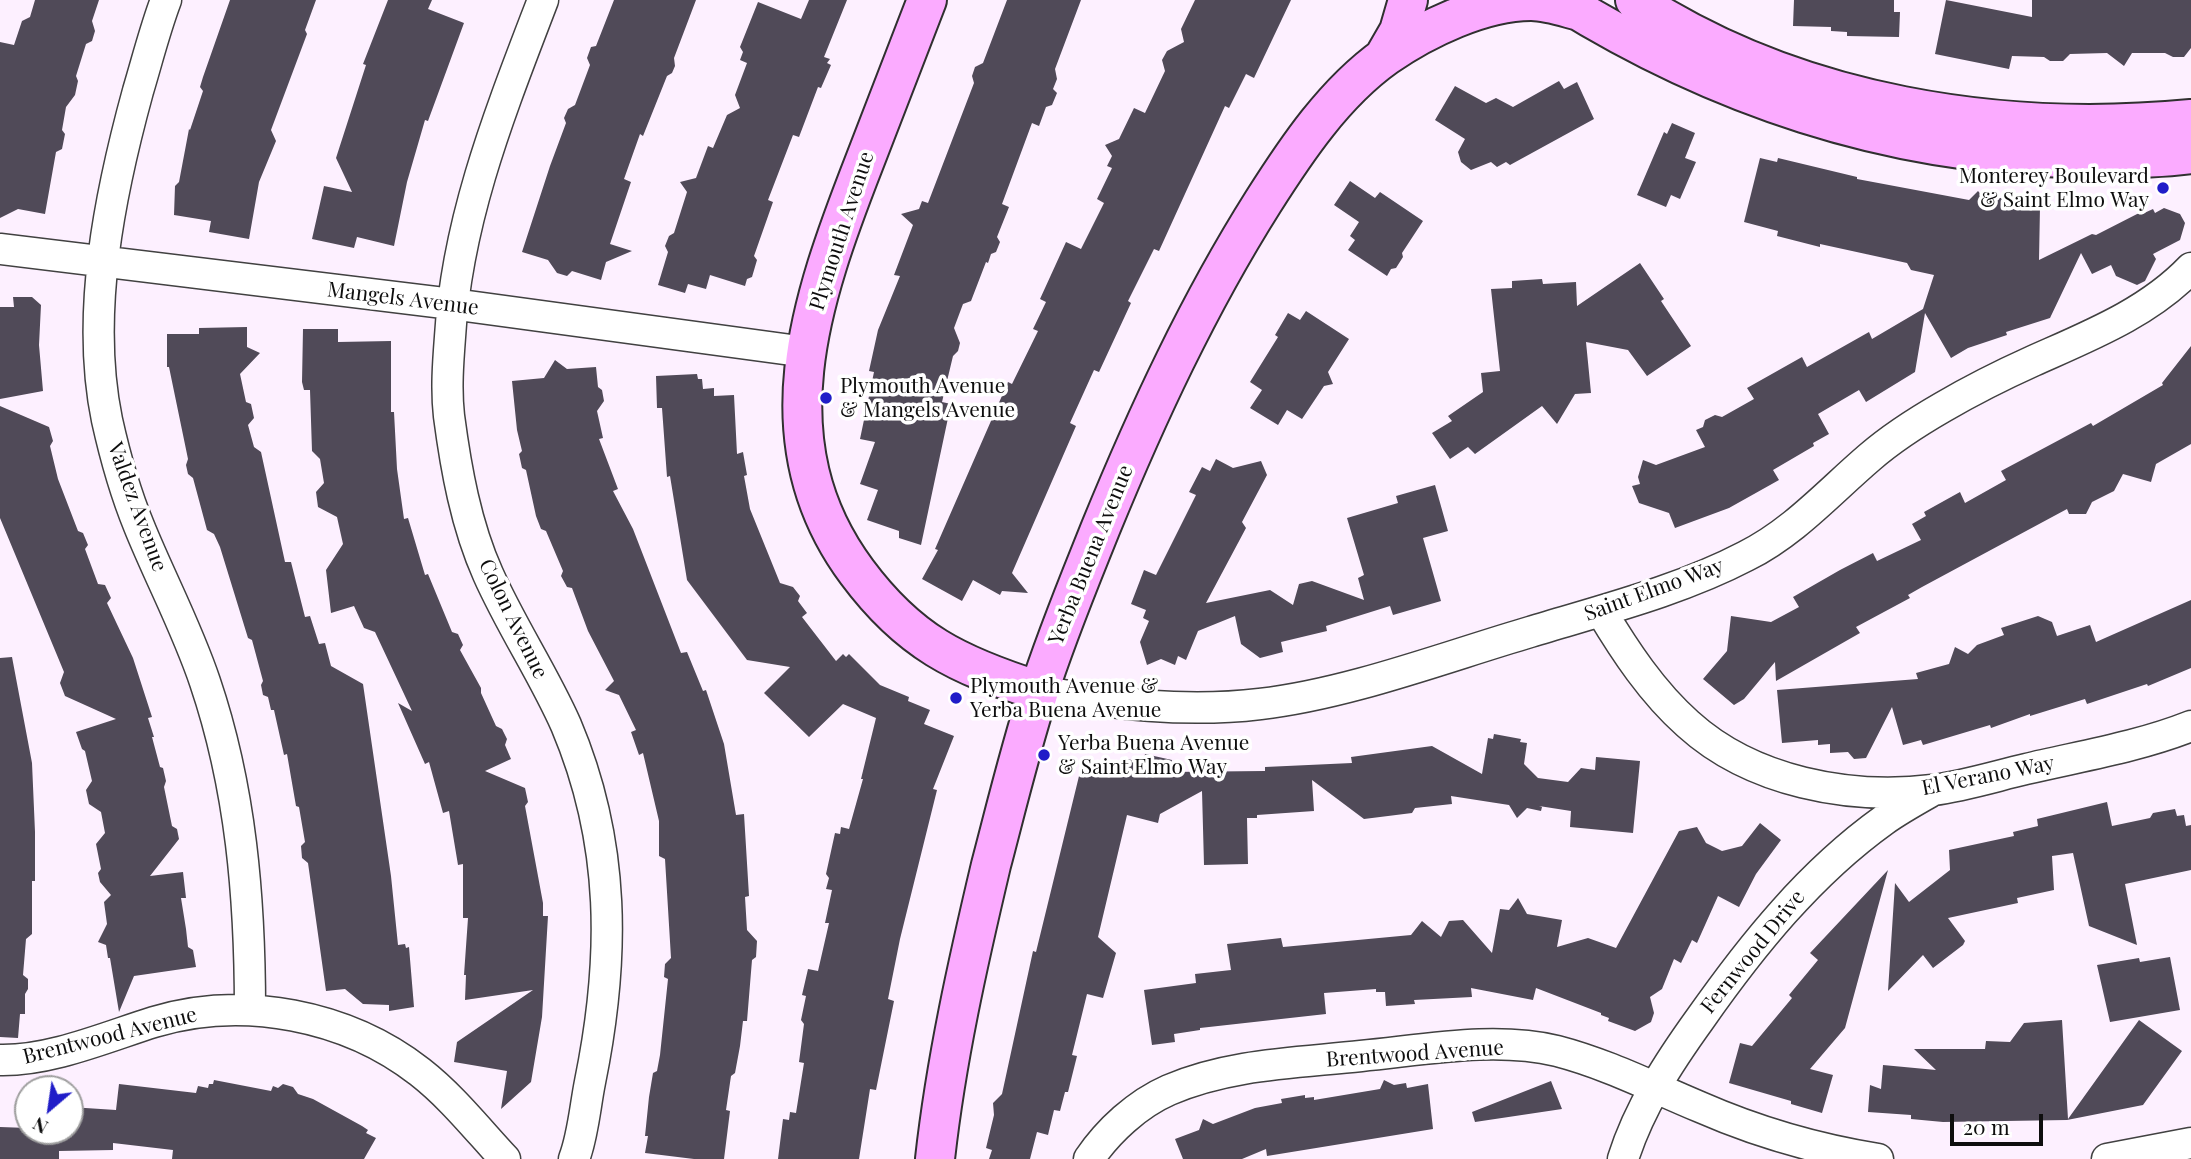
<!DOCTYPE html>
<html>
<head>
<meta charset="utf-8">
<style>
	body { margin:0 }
	#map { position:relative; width:2191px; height:1159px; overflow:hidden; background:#fdf0ff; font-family:"Playfair Display",serif }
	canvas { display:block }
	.north { position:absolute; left:14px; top:1075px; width:70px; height:70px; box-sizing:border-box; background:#fff; border:2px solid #9f9f9f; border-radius:50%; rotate:209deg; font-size:19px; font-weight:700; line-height:28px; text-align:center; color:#0e0e0e }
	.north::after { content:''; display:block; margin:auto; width:24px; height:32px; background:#201dc8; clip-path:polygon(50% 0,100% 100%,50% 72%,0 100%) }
	.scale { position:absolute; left:1950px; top:1114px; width:93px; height:32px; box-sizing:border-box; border:4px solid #0e0e0e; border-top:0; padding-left:9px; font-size:21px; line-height:24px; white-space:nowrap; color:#0e0e0e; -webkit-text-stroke:5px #fff; paint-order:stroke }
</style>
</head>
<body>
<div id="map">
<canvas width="2191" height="1159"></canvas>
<div class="north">N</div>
<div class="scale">20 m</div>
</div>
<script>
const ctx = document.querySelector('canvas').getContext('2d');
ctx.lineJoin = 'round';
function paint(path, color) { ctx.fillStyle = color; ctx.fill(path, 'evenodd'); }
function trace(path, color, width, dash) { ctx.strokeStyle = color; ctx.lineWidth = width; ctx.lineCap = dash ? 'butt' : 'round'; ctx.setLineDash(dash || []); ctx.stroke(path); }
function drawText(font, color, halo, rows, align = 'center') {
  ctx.font = font + ' "Playfair Display",serif'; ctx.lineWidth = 7; ctx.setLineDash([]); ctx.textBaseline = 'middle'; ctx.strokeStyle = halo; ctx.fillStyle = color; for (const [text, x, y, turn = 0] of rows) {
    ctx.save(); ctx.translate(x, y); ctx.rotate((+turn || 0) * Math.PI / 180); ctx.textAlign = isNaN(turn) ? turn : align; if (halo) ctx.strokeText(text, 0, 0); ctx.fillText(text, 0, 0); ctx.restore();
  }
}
paint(new Path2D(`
	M35,0h64l-7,21 3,10 -3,10 -6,3 -10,32 2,5 -3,14 -9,12 -4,23 3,4 -3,15 -6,3 -11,62 -27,-5 -18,9v-176l14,3 8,-24 8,-4z
	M230,0h86l-11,30 2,4 -36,96 5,11 -17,41 -10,57 -40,-7 2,-11 -37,-6 1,-29 4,-4 10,-53 1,1 13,-39 -3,-4 3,-10z
	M388,0h44l-4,9 36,14 -36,98 -3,-1 -18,62 -13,64 -37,-9 -3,11 -42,-9 12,-53 28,6 -16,-34 30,-93 -3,-1z
	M614,0h82l-22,58 1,8 -3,7 -5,3 -24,60 -3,-2 -16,45 7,3 -21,62 22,7 -26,11 -5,18 -29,-9 -5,5 -10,-3 -9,-13 -26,-8 28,-86 16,-43 -2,-5 4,-9 7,-4 15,-40 -3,-7 4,-11 5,-1z
	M809,0h38l-23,57 6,2 -3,4 4,2 -10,23 -3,-1 -19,50 -6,-2 -25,65 5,2 -19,54 3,4 -5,17 -5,2 -2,7 -35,-11 -4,14 -18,-5 -3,9 -27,-8 10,-33 -3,-6 4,-10 5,-3 13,-41 -7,-10 16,-4 12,-32 5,2 14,-33 13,-7 -5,-13 12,-32 -7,-3 3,-8 -3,-5 18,-45 43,17z
	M1007,0h74l-26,69 2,10 -4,10 4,4 -5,12 -6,2 -7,19 -7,-3 -30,81 7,3 -12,30 3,5 -4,10 -5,2 -3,9 -2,-1 -15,39 -8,3 -9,24 6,15 -2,8 -5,5 -11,46 9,2 -30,141 -22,-7v-7l-32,-11 11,-30 -18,-6 15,-42 -15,-3 14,-67 -5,-1 9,-41 22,-54 -6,-1 19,-50 -12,-11 18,-5 3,-8 6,2 46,-120 -2,-7 3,-9 8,-4z
	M1195,0h96l-37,78 -8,-4 -17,34 -4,-2 -66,145 -5,-2 -26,52 3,2 -32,69 -5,-2 -24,53 6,3 -64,147 16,20 -26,-2 -2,4 -27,-15 -11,21 -40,-22 16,-29 -3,-1 73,-167 4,2 26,-53 -5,-2 13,-27 -6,-3 26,-57 15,7 23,-46 -7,-4 15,-31 -5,-2 5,-10 -7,-11 14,-6 15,-31 11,5 20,-42 -3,-11 5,-9 17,-9 -3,-13z
	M1794,0h100v12h6l-1,25 -52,-1v-4l-16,-1v-4l-38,-1z
	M1946,0l86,17v-17h159v48l-7,9h-11l-8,-4h-33l-8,13 -17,-13 -37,1 -7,7h-13l-6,-4 -32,-1 -3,13 -74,-15z
	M1559,81l5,8 13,-7 17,37 -84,46 -4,-3 -9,5 -6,-5 -20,8 -10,-8 -3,-10 7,-13 -30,-19 20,-34 31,17 10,-5 17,9z
	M1672,123l23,10 -10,25 11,4 -16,37 -9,-4 -5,12 -29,-12 27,-63 3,2z
	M1760,158l17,4 1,-4 79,19v2l112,21 9,-9 6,7h26v8l30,1 -1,53 53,-26 4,1 45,-23 1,2 11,-5 2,4 9,-5 16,6 5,9 -5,17 -27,14 3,5 -11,22 -8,4 -21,-9 -5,-11 -19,9 -11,-21 -31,65 -44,14 1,3 -39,13 -17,10 -26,-45 -10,59 -49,30 -7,-12 -41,24 11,20 -16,9 1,3 -41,24 6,10 -50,28 -54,20 -6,-15 -30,-10 -7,-17 8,-2 -2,-7 5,-17 13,5 49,-18 -9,-17 7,-3 2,-7 10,-5 7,2 32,-18 -7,-11 55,-31 5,10 62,-35 3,7 51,-30 11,-34 -23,-5 -4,-7 -87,-19v3l-43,-11 1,-5 -34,-9z
	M1350,181l25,17 5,-6 43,29 -21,32 1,4 -7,11 -5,1 -4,7 -39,-26 7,-10 -5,-4 9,-14 -25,-17z
	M1640,263l24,36 -3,2 30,45 -44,30 -19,-26 -42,-8 5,51 -16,1 -18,30 -15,-18 -67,48 -7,-7 -18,12 -18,-26 20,-12 -4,-5 35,-24 -2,-19 19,-2 -9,-82 21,-1v-7l30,-2 1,5 33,-2 1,24z
	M13,297h19l9,8 -2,40 4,46 -43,8v-92h14z
	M1306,311l43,28 -21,33 5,12 -9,2 -22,33 -15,-9 -9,15 -28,-17 12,-18 -12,-8 28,-45 -3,-2 13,-22 12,7z
	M247,327v20l13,6 -20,21 6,28 5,2 3,14 -6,7 6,22 7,5 24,110h6l14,55 5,-1 9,28 6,-1 6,23 32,18 28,192 7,69 7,-1 1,4 3,-1 5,60 -25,4v-6l-26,-1 -18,-15 -19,2 -18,-128 -6,-5 -1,-12 4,-4 -6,-35 -3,-1 -9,-52 -3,1 -10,-45h-3l-3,-13 -5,-2 -2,-10 2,-4 -11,-41 -4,-2 -28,-91 -6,-13 -7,-4 -14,-52 -5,-4 -2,-9 2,-6 -19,-92h-2v-33h32v-6z
	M303,329h35v13l53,-1v71h3l3,57 7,50 4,-1 17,57 3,-1 24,58 6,2 5,11 -3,5 21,38v5l15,33 6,3 5,10 -2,6 6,14 -26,12 40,17 3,14 -3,4 18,97v13h5l-6,101 -11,65 -30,27 6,-38 -53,-9 3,-20 76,-52 -68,10 1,-25h-2l4,-57h-5v-54l-5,1 -9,-54 -6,2 -14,-51 -4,2 -27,-61 14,8 -37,-79 -11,-4 -10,-22 -23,7 -5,-43 17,-26 -6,-27 -19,-10 -2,-15 8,-9 -4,-24 -8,-8 -2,-61h-6l-2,-8z
	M2191,346v98l-35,20 -5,18 -28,-8 -9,17 -22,11 -6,12h-17l-2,-5 -145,78 -14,8 2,3 -54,29 4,6 -84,48 -1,-19 -31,37 -10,6 -31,-26 24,-28 4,-35 40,6 28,-15 -6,-10 47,-27 33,-17 4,8 44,-21 -9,-16 14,-8 -2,-4 36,-20 5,11 41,-23 -5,-9 90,-48 2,3 70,-41 -1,-2z
	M555,360l12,9 29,-2 2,20 4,3 2,11 -7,10 6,27 -4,1 19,50 -5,2 20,38 48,124 6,-1 16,39 3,-1 18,54 12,71 8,-1 5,82 -4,1 2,33 10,11 -1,16 -4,3 -5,61h-4l-3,25 -5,27 -4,3 -5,34 4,1 -6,48h-30l-49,-6 3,-17h-3l4,-39 4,-24 4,-2 3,-16 8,-76 -4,-2 1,-13 6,-6 -6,-99 -6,-3v-35l-16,-68 -4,2 -8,-23 5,-2 -17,-35 -14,-5 9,-9 -26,-50 -16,-43 -5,-1 -6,-11 2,-5 -17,-40 -5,-2 -5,-13 -10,-46 -4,-2 -3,-14 3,-3 -5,-21 -5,-49 32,-3z
	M697,374l1,5h4l1,10 11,-1v8l20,-1 3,59 6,-2 4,23 -3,1 6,33 30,74 13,4 7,9 -2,5 9,12 -5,4 34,44 7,-7 3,3 3,-3 31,31 29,12 -1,4 22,9 -6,14 30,12 -21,53 4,1 -37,149 -12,60 6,2 -18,89 -6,-1 -11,70h-81l5,-40 6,1 1,-8 6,1 8,-50 -5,-1 5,-38 -3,-4 5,-24 -4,-1 6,-26 10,2 11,-48h-4l7,-33 -6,-1 3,-11 -3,-4 9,-41 5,1 1,-7 8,2 14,-50h-2l15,-61 -33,-14 -34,33 -45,-44 26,-26 -43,-7 -60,-80 -17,-104 -3,1 -5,-69h-5l-1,-32z
	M0,406l49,21 4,14 -3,5 8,33 20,52 5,2 5,12 -3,4 13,35 7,1 6,13 -4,5 26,55 19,59 -4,1 6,19h-2l8,30 3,1 3,13 -2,6 8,39 5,3 2,10 -29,37 33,-4 3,26h-5l5,31 2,18 5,3 3,17 -62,9 -15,36 -9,-54h-2l-2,-13 -8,-3 9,-18 -3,-22 7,-7 -11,-13 -2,-9 3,-4 -5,-25 9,-11 -4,-21 -12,-8 -3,-14 6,-9 -7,-30 -3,-2 -6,-17 40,-13 -51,-23 -5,-13 4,-11 -64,-154z
	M1216,459l17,9 28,-7 6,14 -25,47 4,6 -40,75 64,-13 23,15 6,-21 13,-3 52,19 -6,-22 6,-3 -17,-57 51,-15 -2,-7 39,-11 13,46 -25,7 18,63 -48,14 -3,-9 -64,20 1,5 -46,11 2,10 -23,6 -19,-14 -6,-28 -37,15 -12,29 -8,-4 -3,9 -14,-6 -14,6 -7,-23 9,-21 -6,-3 3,-8 -15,-6 13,-34 12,5 40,-80 -7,-3 13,-25 8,4z
	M2191,600v68l-43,18 -1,-2 -60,20 -2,-5 -55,17v-2l-39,14 -1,-3 -67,20 -2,-5 -18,5 -11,-38 -26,51 -12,1 -6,-7 -18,1v-9l-12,1v-5l-36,3 -5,-53 141,-11 -2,-6 33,-9 6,-17 13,7 9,-9 27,-10 -3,-7 37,-12 14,6 5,14 33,-11 6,17z
	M12,657l20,106 3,69v49h-3v53l-6,5 -3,36 5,4v10l-3,5v20h-5l-2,24 -18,-1v-379z
	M1494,734l27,5 -1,3 7,1 -3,21 14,14 30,4 13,-14 14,2 1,-13 44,4 -7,72 -63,-6 1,-16 -32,-5 3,1 -1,4 -14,-3 -10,10 -8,-13 -58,-9 1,8 -37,4 -3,5 -48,6 -52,-39 2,31 -57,4v3h-10l1,46 -44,1 -2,-74 -42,23 -2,9 -31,-8 -29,122 18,16 -13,45 -16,-4 -15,61 5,1 -9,36h-3l-5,19 -6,-1 -6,25 -11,-3 -7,27h-41l3,-9 -6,-2 8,-33 -1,-12 9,-9 31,-143 3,1 44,-180 4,1 2,-7 34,9 4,-17 19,5 2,-9 27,6 -3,12 96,-1v-4l87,-4 -1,-6 81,-11 50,28 6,-36 5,1z
	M2107,802l5,24 38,-8 3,-5 22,-4 2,7 7,-1 2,11 5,-1v45l-66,14 12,61 -48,-19 -16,-73 -21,3 2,34 -37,8 1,5 -70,15 17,23 -2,4 -30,23 -10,-13 -35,36 7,-108 14,19 41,-32 -1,-20 65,-14 -1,-4 25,-6 -1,-7z
	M1760,823l21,17 -25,34 -17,33 -21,-11 -21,47 -5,-3 -11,23 -7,-4 -12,30 -12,8 4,16 -3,9 -16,9 -27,-10 1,-3 -8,-3v-2l-65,-25 -3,12 -62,-12 1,9 -58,3 1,4 -29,2 -1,-14h-9v-3l-52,4 2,21 -126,14v2l-26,4 1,8 -23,3 -8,-55 52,-7 -1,-9 36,-4 -4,-26 54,-6 2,9 128,-12 11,-14 19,16 8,-16 14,-1 29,33 8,-44 9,1 9,-12 9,16 35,6 -5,27 31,-9 28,10 63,-117 18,-4 9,16 16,8 20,-5z
	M1888,870l-43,158 -35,41 23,6 -11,38 -31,-9v-3l-62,-18 11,-40 12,3 40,-48 -3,-3 29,-35 -8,-7z
	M2170,957l10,53 -70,12 -13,-57 42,-7 1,4z
	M2062,1020l6,99 71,-99 43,31 -39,54 -76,15 -124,2 -32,-3v-4l-43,-3 2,-27 11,4 2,-24 53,5 -22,-21h71l1,-8 24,1 14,-19z
	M214,1080l57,11 2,-5 5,2 5,-4 10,3 5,7 15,5 49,27 6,4 -2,3 10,5 -12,21h-192l1,-9 -60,-7v7l-54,1v8h-59v-32l28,1v3h42v-24l46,3 3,-26 77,9 2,-7 10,2 1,-4h4z
	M1384,1080l10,5 12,-2 1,5 21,-4 5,45 -166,27 -1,-7 -24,10h-59l-8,-20 24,-9 4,-11 10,5 42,-16 27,-5 -1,-4 24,-4v3l9,-1v3l66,-11z
	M1551,1081l11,28 -87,13 -3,-10z`), '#504a58');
const street = new Path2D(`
	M166,0c-11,29 -19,61 -28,91 -28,102 -53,223 -31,329 8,36 18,72 32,106 21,52 48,102 66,156 36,106 45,216 45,328
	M543,0c-42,110 -86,218 -93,337 -2,26 -4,53 -1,79 7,53 17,109 39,158 23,52 55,99 78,151 50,118 49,234 24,357 -5,25 -7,54 -16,77
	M0,249l452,55 354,48
	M1601,611c24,40 51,81 87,113 64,58 161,76 245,66 31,-4 63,-14 93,-21 55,-13 112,-22 165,-43
	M1039,691c73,13 146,22 221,13 88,-10 185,-47 270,-72 72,-22 149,-41 216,-76 48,-24 83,-64 124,-99 22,-19 47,-35 73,-50 29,-17 59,-32 90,-46 56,-25 115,-48 158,-93
	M0,1060c51,1 106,-23 154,-38 89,-27 193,-7 266,50 32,25 57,57 85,87
	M1089,1159c19,-28 48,-55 80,-69 60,-26 127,-27 192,-34 63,-6 133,-20 196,-5 50,13 95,36 143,56 57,25 116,42 178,52
	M1623,1159c16,-51 46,-97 77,-140 52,-74 110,-146 184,-199 14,-10 30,-19 46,-28
	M2107,1159l84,-16`);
const secondary = new Path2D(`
	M927,0c-21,54 -42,109 -63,163 -53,136 -104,279 -7,409 52,70 100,93 182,119
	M1561,0c154,96 326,154 508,158 40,1 82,1 122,-4
	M1635,0c163,106 366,137 556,119
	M1384,57l15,-26 9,-31
	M935,1159c11,-99 33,-197 56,-294 15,-57 29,-115 47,-171 18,-57 41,-112 63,-167 46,-112 97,-222 162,-325 33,-52 71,-109 123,-146 39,-27 97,-55 145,-55 16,0 33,6 48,10`);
trace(street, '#414141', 33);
trace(secondary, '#303030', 42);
trace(street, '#fff', 30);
trace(secondary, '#fbabff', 38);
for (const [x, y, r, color] of [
	[2163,188,7,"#201dc8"],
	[826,398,7,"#201dc8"],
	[956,698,7,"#201dc8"],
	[1044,755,7,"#201dc8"]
]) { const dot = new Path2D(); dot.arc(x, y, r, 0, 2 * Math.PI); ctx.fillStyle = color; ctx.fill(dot); trace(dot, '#fff', 2.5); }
drawText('21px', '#0e0e0e', '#fff', [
	["Monterey Boulevard",2149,176,"right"],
	["& Saint Elmo Way",2149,200,"right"],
	["Plymouth Avenue",840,386],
	["& Mangels Avenue",840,410],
	["Plymouth Avenue &",970,686],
	["Yerba Buena Avenue",970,710],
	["Yerba Buena Avenue",1058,743],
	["& Saint Elmo Way",1058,767]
], 'left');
drawText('21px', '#0e0e0e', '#fff', [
	["Plymouth Avenue",842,231,-72],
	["Mangels Avenue",403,299,7],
	["Valdez Avenue",137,507,70],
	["Yerba Buena Avenue",1091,555,-68],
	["Saint Elmo Way",1654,590,-20],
	["Colon Avenue",513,619,64],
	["El Verano Way",1988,776,-11],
	["Fernwood Drive",1753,952,-51],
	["Brentwood Avenue",110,1036,-14],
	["Brentwood Avenue",1415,1054,-4]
]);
</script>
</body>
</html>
